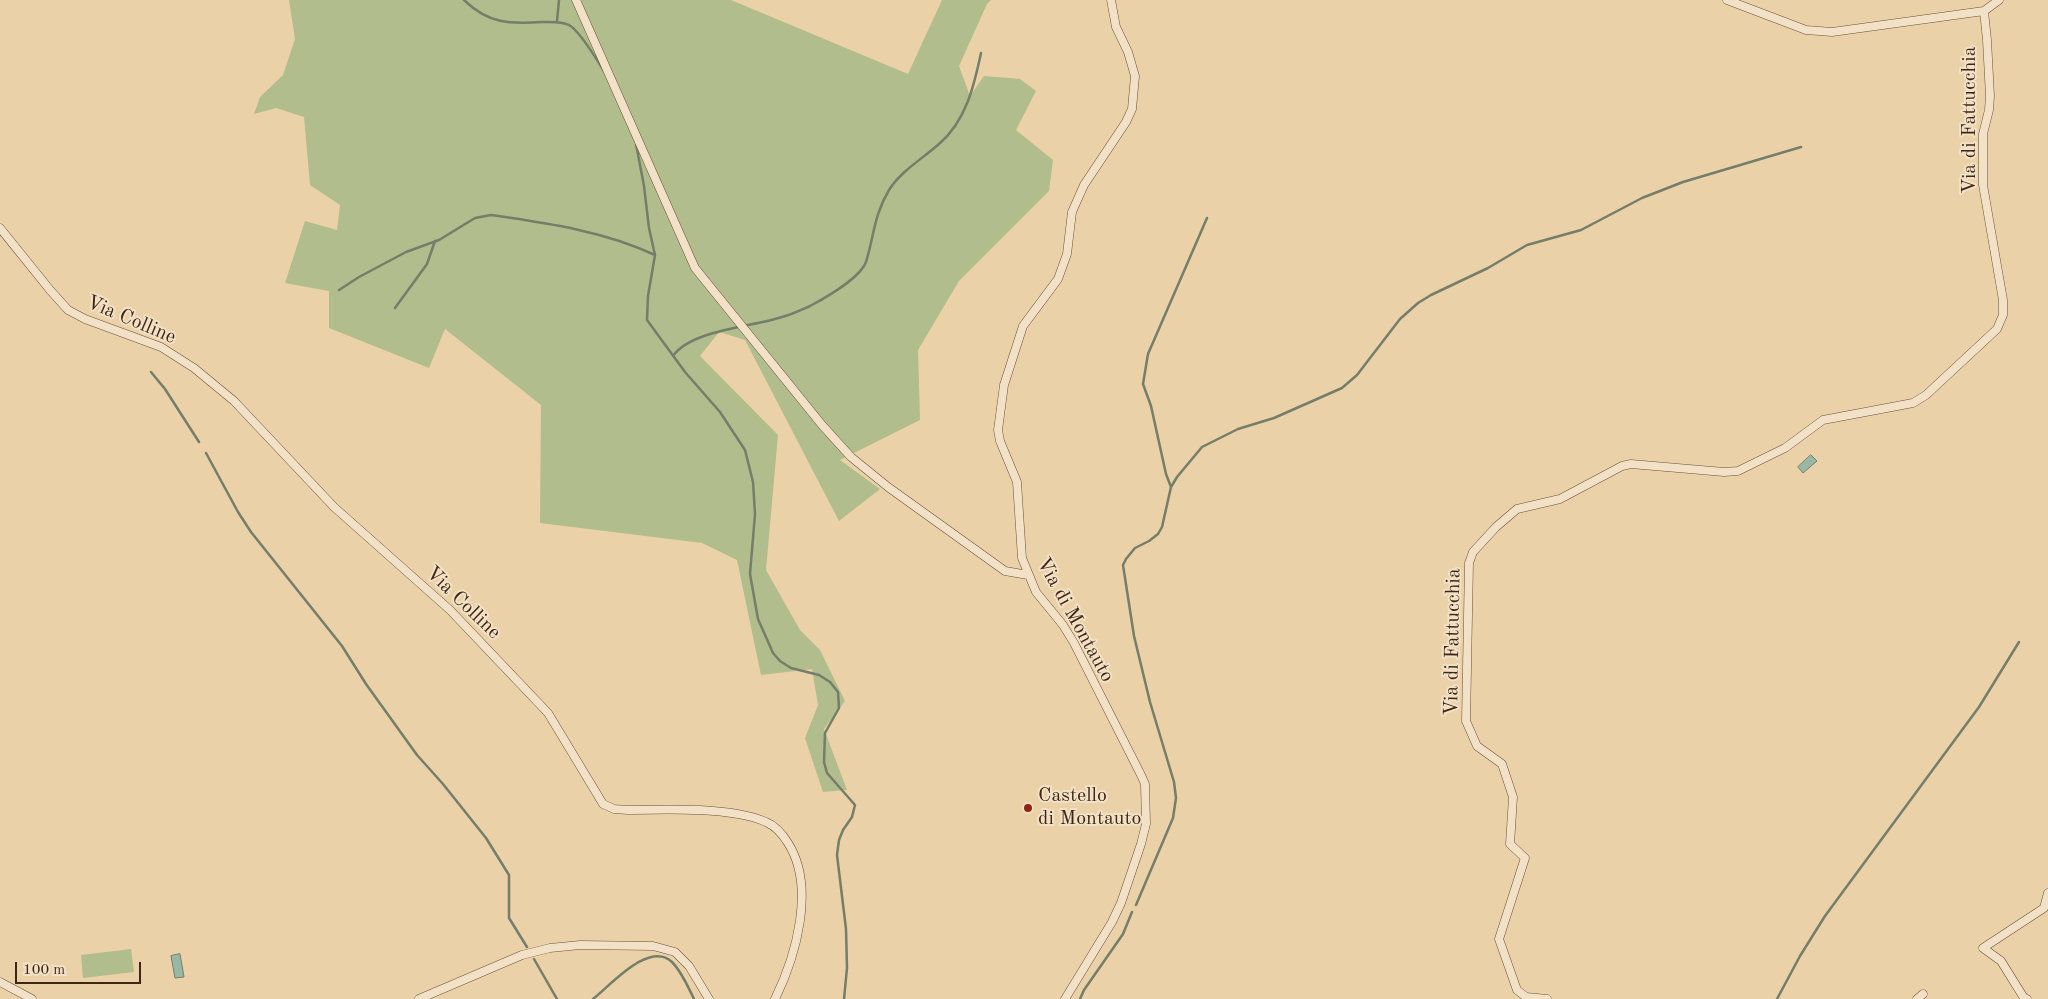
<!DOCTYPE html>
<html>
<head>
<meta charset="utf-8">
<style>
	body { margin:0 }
	#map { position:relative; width:2048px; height:999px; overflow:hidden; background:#ebd1a7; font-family:"Old Standard TT",serif }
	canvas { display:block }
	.scale { position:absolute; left:15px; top:962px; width:126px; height:22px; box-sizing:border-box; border:2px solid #3e2614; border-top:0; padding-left:6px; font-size:15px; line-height:18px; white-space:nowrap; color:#3e2614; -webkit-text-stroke:4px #f2e1c6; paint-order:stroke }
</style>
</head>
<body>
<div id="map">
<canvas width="2048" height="999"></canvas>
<div class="scale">100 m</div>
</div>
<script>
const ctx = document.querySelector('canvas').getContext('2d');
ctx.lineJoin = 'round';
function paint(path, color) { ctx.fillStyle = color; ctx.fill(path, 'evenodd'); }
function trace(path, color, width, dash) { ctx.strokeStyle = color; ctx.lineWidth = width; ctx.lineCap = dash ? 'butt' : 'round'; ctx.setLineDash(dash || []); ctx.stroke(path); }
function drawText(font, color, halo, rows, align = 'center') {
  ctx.font = font + ' "Old Standard TT",serif'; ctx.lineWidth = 4; ctx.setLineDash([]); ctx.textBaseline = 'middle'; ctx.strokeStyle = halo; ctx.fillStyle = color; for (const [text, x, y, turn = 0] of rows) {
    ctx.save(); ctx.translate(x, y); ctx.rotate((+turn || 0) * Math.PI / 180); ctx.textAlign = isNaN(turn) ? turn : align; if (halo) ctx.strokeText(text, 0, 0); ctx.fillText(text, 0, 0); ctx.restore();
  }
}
paint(new Path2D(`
	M289,0h442l177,74 34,-74h49l-4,4 -28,62 11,30 14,-20 36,3 16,12 -20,39 37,30 -4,31 -90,90 -41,69 2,70 -80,40 40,29 -41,32 -94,-181 -26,-8 -19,24 78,79 -12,135 34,60 20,20 25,51 -21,28 23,61 -24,2 -18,-54 13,-33 -6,-36 -51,6 -24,-115 -35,-17 -162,-20 1,-118 -96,-76 -16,39 -100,-40v-37l-44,-8 20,-62 32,9 3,-25 -30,-20 -6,-68 -28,-9 -22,6 6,-17 23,-22 12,-36z
	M131,949l3,23 -51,6 -2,-23z`), '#b1bd8c');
const water = new Path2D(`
	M1811,455l6,6 -14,12 -5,-6z
	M180,954l4,23 -9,1 -4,-22z`);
paint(water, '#99b8a3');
trace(water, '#757e6a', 1);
trace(new Path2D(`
	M464,0c25,24 45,24 78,22 9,0 19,-1 27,3 11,6 28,35 35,46
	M557,21l2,-21
	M636,144l8,42 5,42 6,27 -7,41 -1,24 38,52 35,40 25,38 8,32 2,32 -5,60 8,45 15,34 7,8 11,7 28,7 11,7 8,10 1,16 -14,25 -1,29 3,11 28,32 -3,12 -9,13 -4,10 -2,15 9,74 1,39 -3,31
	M339,290l20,-13 47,-25 33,-12 36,-22 16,-3c55,8 113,16 164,40
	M395,308l32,-44 8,-23
	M673,356c18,-26 79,-29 109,-39 9,-2 19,-7 28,-11 15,-8 50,-28 56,-44 8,-26 8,-47 23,-72 12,-19 33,-31 50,-46 27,-23 35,-58 42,-91
	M151,372l14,17 34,53
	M206,453l32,59 13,20 91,114 24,38 51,71 26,29 43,54 23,37v43l18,29
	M1171,487l-5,-13 -15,-68 -8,-22 5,-30 59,-136
	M1136,905l37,-87 3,-20 -2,-16 -24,-80 -16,-66 -11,-71 3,-6 9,-11 14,-7 9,-7 4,-7 9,-40 6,-10 25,-30 36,-18 36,-11 68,-30 15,-13 43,-56 18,-16 13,-8 57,-27 39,-23 54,-15 61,-32 41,-16 118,-35
	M534,959l23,40
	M593,999c17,-13 56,-59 79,-37 10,10 16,25 22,37
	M1080,999l4,-9 39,-56 9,-22
	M1777,999l23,-43 25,-40 154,-209 40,-65`), '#757e6a', 2.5);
const minor = new Path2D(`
	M576,0l119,268 127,157 29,32 37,30 117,84 23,4
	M1727,0l79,30 26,2 152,-21 15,-11
	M0,228l50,62 18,20 17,9 76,28 33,21 40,33 100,106 116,103 98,103 55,91 11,5 14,1c38,-1 104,-3 138,12 10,4 17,13 22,21 28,44 8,113 -13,156
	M0,982l32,17
	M419,999l103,-44 28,-7 30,-3 73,1 22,6 14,14 20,33
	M1065,999l47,-77 9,-19 20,-59 5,-20 -1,-40 -4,-9 -67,-132 -11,-18 -27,-33 -14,-34 -5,-76 -17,-41 -2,-11 6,-45 19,-59 35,-47 9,-25 5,-42 12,-27 42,-63 6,-13 3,-33 -7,-24 -12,-25 -5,-27
	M1547,999l-21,-2 -9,-7 -18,-51 26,-81 -15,-14 3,-47 -11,-33 -25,-18 -11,-25 3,-158 4,-11 23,-25 21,-18 43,-10 62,-33 9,-2 93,8 14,-1 47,-23 38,-28 90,-17 13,-8 71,-66 6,-14v-15l-20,-115v-51l6,-24 1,-14 -3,-56 -3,-29
	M1917,999l6,-5
	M2027,999l-3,-1 -23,-37 -18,-13 61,-40 4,-15`);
trace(minor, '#695139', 9);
trace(minor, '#f2e1c6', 8);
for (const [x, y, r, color] of [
	[1028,808,5,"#8f2418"]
]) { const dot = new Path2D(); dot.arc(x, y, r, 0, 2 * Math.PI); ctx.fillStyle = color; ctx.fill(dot); trace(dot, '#f2e1c6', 2); }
drawText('20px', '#3e2614', '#f2e1c6', [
	["Via di Fattucchia",1970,120,-90],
	["Via Colline",131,320,23],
	["Via Colline",463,603,44],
	["Via di Montauto",1075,620,61],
	["Via di Fattucchia",1453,642,-89]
]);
drawText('20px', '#3e2614', '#f2e1c6', [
	["Castello",1038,796],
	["di Montauto",1038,819]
], 'left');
</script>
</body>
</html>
